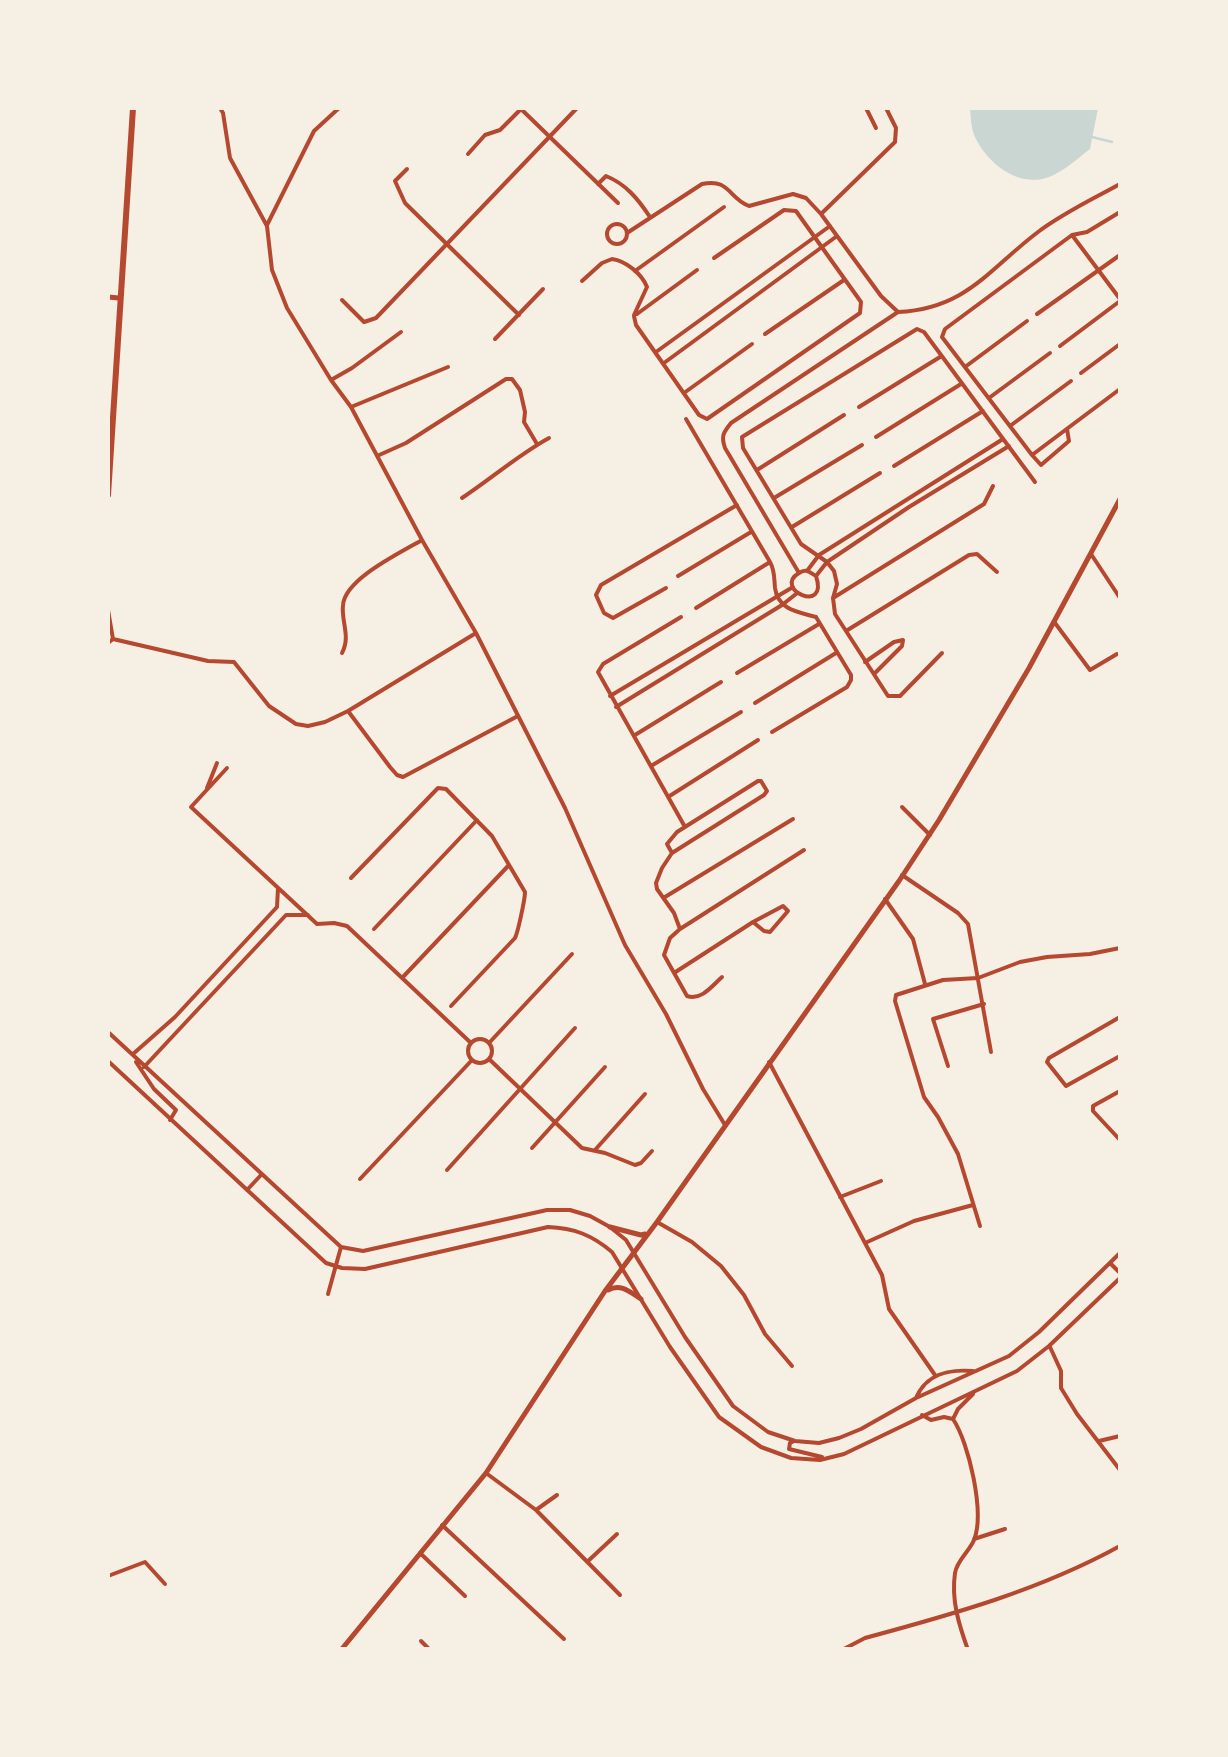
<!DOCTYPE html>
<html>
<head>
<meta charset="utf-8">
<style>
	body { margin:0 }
	#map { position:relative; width:1228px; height:1757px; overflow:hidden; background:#f6efe4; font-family:"Public Sans",sans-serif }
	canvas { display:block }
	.frame { position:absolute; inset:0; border:110px solid #f6efe4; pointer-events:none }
</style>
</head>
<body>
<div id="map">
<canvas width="1228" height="1757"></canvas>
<div class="frame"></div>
</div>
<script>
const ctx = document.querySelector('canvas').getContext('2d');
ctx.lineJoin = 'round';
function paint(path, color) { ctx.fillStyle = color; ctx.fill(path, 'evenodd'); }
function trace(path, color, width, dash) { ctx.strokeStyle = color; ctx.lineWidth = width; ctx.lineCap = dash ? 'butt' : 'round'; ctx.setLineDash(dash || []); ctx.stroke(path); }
paint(new Path2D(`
	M970,108h128l-8,41c-13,10 -26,22 -41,28 -29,11 -60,-12 -73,-38 -5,-9 -5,-21 -6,-31z`), '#c9d6d2');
trace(new Path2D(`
	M1092,137l20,5`), '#c9d6d2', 2.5);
trace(new Path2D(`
	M220,108l3,5 7,45 37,68 5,44 15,38 44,72 20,27 71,133 54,93 89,175 60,137 41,69 37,75 22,36
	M866,108l10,20
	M521,109l97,94
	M468,154l17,-19 15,-5 22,-22
	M407,169l-12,12 10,22 114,112
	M598,184l8,-8c20,8 32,23 44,41
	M821,214l74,-72 1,-14 -10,-20
	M607 234a10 10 0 1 1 20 0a10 10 0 1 1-20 0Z
	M267,225l47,-94 25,-23
	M627,233l75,-49c28,-6 26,14 47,22l44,-12 13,4 15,16 60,82 17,16c68,-3 91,-43 140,-80 25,-19 55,-33 82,-48
	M1072,235l15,-3 33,-20
	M635,271l89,-64
	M582,281l20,-18 10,-4c14,2 30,15 35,28l-13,28
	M1120,299l-48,-64 -127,94 -3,8 90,118 88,-66
	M342,300l22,22 12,-4 201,-210
	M637,314l60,-44
	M1037,314l83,-59
	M634,316l2,9 63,90 8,4 153,-106 1,-11 -65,-91 -12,-1 -70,48
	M765,334l79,-54
	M495,339l48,-50
	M1060,346l60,-45
	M656,352l174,-126
	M664,363l173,-127
	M965,367l62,-46
	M1081,373l39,-29
	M331,380l21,-12 49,-36
	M684,393l68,-49
	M989,398l61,-45
	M351,407l97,-40
	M859,407l81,-50
	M686,419l84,143c5,9 4,16 5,26 3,22 23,24 41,29l35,58v5l-4,7 -75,45
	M1010,426l61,-45
	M876,437l85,-53
	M1032,455l9,10 28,-24 -2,-12
	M377,456l29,-13 100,-64h6l8,11 5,22 -1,10 13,22
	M894,466l89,-55
	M757,470l87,-55
	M462,498c29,-19 56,-43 87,-60
	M774,498l88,-53
	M792,527l88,-54
	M1091,554l29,44
	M807,571l12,-16 184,-116
	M799,573l-74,-125c-4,-12 -2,-15 6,-25l167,-111
	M678,576l73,-44
	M816,576c-7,-4 -10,-8 -17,-3 -27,16 30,42 17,3l11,-14 82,-55 100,-61
	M666,588l-53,30 -9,-5 -8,-18 5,-10 136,-80
	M833,598l151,-94 9,-18
	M696,608l74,-46
	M108,610l5,29 -5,4
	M681,617l-78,47 -5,8 87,155
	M1055,623l35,47 27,-16
	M846,631l123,-76 8,-1 20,18
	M113,639l95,22 26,1 35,44 27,18 12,2 17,-4 23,-11 128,-78
	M342,653c9,-17 -1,-31 1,-48 2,-26 57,-52 79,-65
	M942,653l-42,43h-12l-53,-82 -2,-16 4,-14 -3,-13 -7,-9 -26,-18 -58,-96 -1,-11 175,-108 7,3 111,150
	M865,662l29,-20 9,-2 -1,6 -28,28
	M737,673l82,-49
	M610,696l183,-109
	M755,703l81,-50
	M616,707l166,-102 14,-11
	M348,711l42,56 7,8 6,2 113,-60
	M635,735l86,-53
	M651,766l90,-54
	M227,768l-36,39 126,117 17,-1 13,3 124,117
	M207,788l10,-25
	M668,797l90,-57
	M902,807l28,28
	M672,853l-5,-9 10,-12 81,-51h3l6,10 -3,4 -92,58 -10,15 -6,15 1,6 17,24 6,16 -10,9 -6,17 23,41c14,5 25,-10 35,-19
	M902,875l56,38 10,11 23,128
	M351,878l87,-90 8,1 46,47 33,56c0,7 -7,40 -10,46l-64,68
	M665,897l128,-78
	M885,899l28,40 12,45
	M783,906l5,5 -18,21 -6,-1 -11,-9z
	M374,929l103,-109
	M680,929l124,-79
	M674,973l79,-51
	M402,978l107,-113
	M1120,1017l-71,41 -2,4 19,24 54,-30
	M108,1032l233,215 22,4 184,-41h23l20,6 20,11 16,13 59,97 48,69 35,26 27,9 24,2 20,-5 22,-9 55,-31 93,-42 30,-24 81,-79
	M468 1051a12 12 0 1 1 24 0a12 12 0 1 1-24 0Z
	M489,1043l83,-89
	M133,1054l42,-37 102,-110 1,-19
	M489,1059l93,89 23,5 30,12 6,-2 11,-12
	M108,1061l218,202 16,5 23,1 183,-42c26,1 44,8 64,25l58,95 49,70 42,30 30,11 29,2 24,-6 173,-83 32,-25 71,-68
	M136,1062l18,27 22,21 -6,10
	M769,1062l113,213 7,34 46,66
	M948,1066l-15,-47 51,-15
	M144,1067l142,-152h22
	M1120,1091l-27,15v5l27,29
	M532,1148l73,-81
	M595,1150l50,-56
	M447,1170l128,-142
	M360,1179l112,-119
	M247,1190l14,-15
	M840,1197l41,-16
	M657,1222l35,20 29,24 23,29 21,39 27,32
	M980,1226l-22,-72 -20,-37 -14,-20 -29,-96 1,-6 47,-15 35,-2 42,-16 27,-5 43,-3 30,-6
	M865,1243l49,-22 59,-16
	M1110,1263l10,10
	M328,1294l13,-47
	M1050,1347l11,24v17l16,26 43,56
	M916,1398c10,-24 32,-29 57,-27
	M922,1415l9,5 13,-3 9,2 5,-10 15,-15
	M953,1419c16,24 32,94 21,121 -5,12 -17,20 -19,33 -4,27 4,52 13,77
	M794,1441l-4,2 -1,6 33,8
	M1099,1441l21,-5
	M486,1473l50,37 84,85
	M536,1510l21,-15
	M442,1525l122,114
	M974,1539l31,-10
	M420,1553l45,43
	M587,1562l30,-28
	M108,1576l37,-14 20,22
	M421,1641l9,9
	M842,1650l23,-12c89,-24 175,-48 255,-92`), '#b5482f', 4);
trace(new Path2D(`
	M108,297l11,1
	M610,1227l31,8 4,-1
	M608,1290c13,-7 22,2 33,9
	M341,1650l145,-177 119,-182 52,-69 242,-341 40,-61 90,-152 91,-169`), '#b5482f', 5);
trace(new Path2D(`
	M108,495l25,-387`), '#b5482f', 6);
</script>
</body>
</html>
